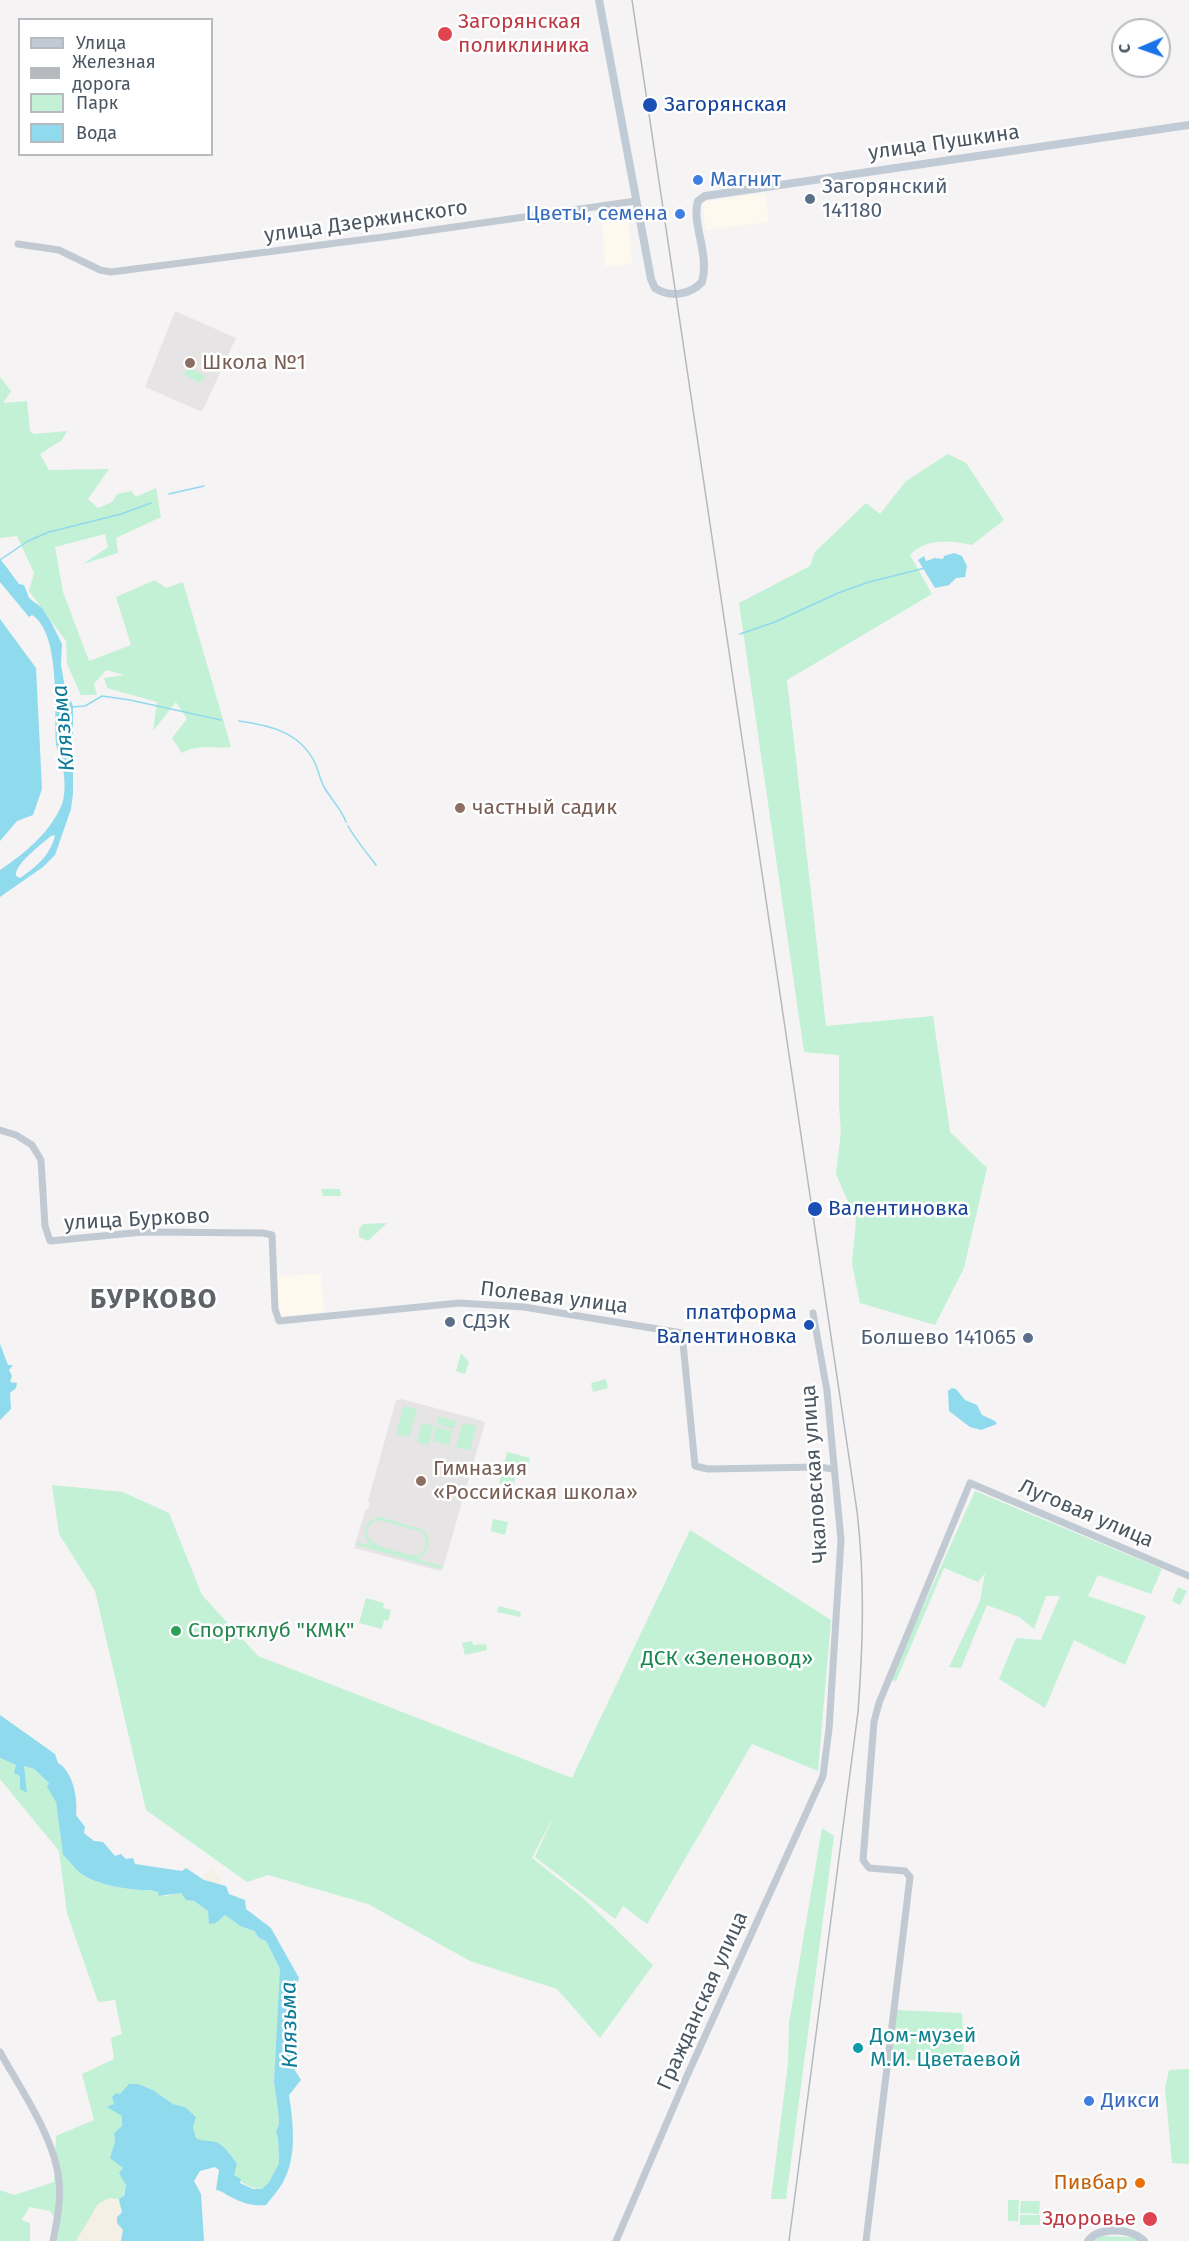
<!DOCTYPE html>
<html>
<head>
<meta charset="utf-8">
<style>
	body { margin:0 }
	#map { position:relative; width:1189px; height:2241px; overflow:hidden; background:#f5f3f3; font-family:"Fira Sans",sans-serif }
	canvas { display:block }
	.legend { position:absolute; left:18px; top:18px; width:195px; height:138px; box-sizing:border-box; background:#fff; border:2px solid #b7bbc0; margin:0; padding:8px 10px; list-style:none; font-size:18px; color:#4a5661 }
	.legend li { display:flex; align-items:center; gap:12px; height:30px }
	.legend b { width:30px; border:2px solid #b7bbc0 }
	.north { position:absolute; left:1111px; top:18px; width:60px; height:60px; box-sizing:border-box; background:#fff; border:2px solid #b7bbc0; border-radius:50%; rotate:268deg; font-size:16px; font-weight:700; line-height:24px; text-align:center; color:#4a5661 }
	.north::after { content:''; display:block; margin:auto; width:21px; height:27px; background:#1a73e8; clip-path:polygon(50% 0,100% 100%,50% 72%,0 100%) }
</style>
</head>
<body>
<div id="map">
<canvas width="1189" height="2241"></canvas>
<ul class="legend">
<li><b style="height:8px;background:#c1cbd6"></b>Улица</li>
<li><b style="height:8px;background:#b5b8bd"></b>Железная дорога</li>
<li><b style="height:16px;background:#c3f1d5"></b>Парк</li>
<li><b style="height:16px;background:#90daee"></b>Вода</li>
</ul>
<div class="north">С</div>
</div>
<script>
const ctx = document.querySelector('canvas').getContext('2d');
ctx.lineJoin = 'round';
function paint(path, color) { ctx.fillStyle = color; ctx.fill(path, 'evenodd'); }
function trace(path, color, width, dash) { ctx.strokeStyle = color; ctx.lineWidth = width; ctx.lineCap = dash ? 'butt' : 'round'; ctx.setLineDash(dash || []); ctx.stroke(path); }
function drawText(font, color, halo, rows, align = 'center') {
  ctx.font = font + ' "Fira Sans",sans-serif'; ctx.lineWidth = 5; ctx.setLineDash([]); ctx.textBaseline = 'middle'; ctx.strokeStyle = halo; ctx.fillStyle = color; for (const [text, x, y, turn = 0] of rows) {
    ctx.save(); ctx.translate(x, y); ctx.rotate((+turn || 0) * Math.PI / 180); ctx.textAlign = isNaN(turn) ? turn : align; if (halo) ctx.strokeText(text, 0, 0); ctx.fillText(text, 0, 0); ctx.restore();
  }
}
paint(new Path2D(`
	M765,193l4,29 -63,8 -4,-28z
	M627,206l5,58 -27,2 -4,-58z
	M321,1274l3,38 -47,5 -2,-41z`), '#fdf9ef');
paint(new Path2D(`
	M175,311l61,27 -34,74 -57,-25z
	M402,1399l81,22 2,2 -42,145 -3,3 -86,-23 11,-37 3,-2 2,-6 -2,-2 28,-101z`), '#e6e4e5');
paint(new Path2D(`
	M188,367l17,9 -4,7 -17,-8z
	M0,377l11,14 -8,12 24,-2 3,30 4,3 33,-3 -5,9 -22,14 9,16 60,-1 -21,30 10,9 14,-6 5,-8 14,-3 5,6 20,-9 5,29 -45,21 2,15 -35,11 25,-17 -3,-13 -50,13 8,45 26,69 42,-16 -15,-48 39,-17 11,8 17,-6 48,165c-19,2 -33,-3 -49,6l-10,-15 15,-19 -11,-17 -23,29 4,-29 -50,-14 -3,-10 20,-3 -18,-5 -12,14 3,11h-16l-14,-31 -1,-23 -37,-50 5,-18 -17,-37 -17,2z
	M948,454l18,9 38,57 -32,25c-20,-5 -47,-7 -62,10l22,39 -145,86 39,346 107,-10 17,116 37,36 -23,100 -29,57 -75,-22 -8,-39 4,-44 -20,-46 5,-43 -2,-26v-50l-35,-3 -65,-449 71,-37 5,-14 51,-49 14,11 26,-33z
	M321,1189h19l1,7h-18z
	M387,1223l-19,18 -9,-4v-8l4,-5z
	M461,1353l8,9 -4,12 -9,-3z
	M606,1379l2,9 -15,4 -2,-9z
	M403,1406l14,3 -8,28 -13,-3z
	M439,1416l17,5 -2,8 -17,-5z
	M422,1423l12,3 -6,19 -11,-3z
	M463,1423l13,3 -6,25 -14,-4z
	M436,1427l16,4 -3,14 -16,-4z
	M507,1452l23,6 -4,17 -10,-2 -3,14 -14,-4z
	M52,1485l71,7 46,21 33,82 56,61 314,122 118,-248 141,90 -13,151 -66,-27 -105,180 -24,-18 -8,13 -80,-62 20,-44 -23,45 52,41 69,66 -53,73 -43,-49 -87,-28 -102,-57 -100,-29 -21,7 -101,-72 -51,-219 -36,-57z
	M975,1491l187,78 -11,25 -53,-19 -10,21 58,20 -21,49 -51,-25 -29,68 -46,-29 17,-41 25,2 19,-44h-14l-12,33 -15,-12 -32,-12 -26,63 -12,-1 31,-66 5,-28 -7,9 -34,-14 -48,113 -6,-1z
	M379,1517l45,13c9,11 5,22 -7,29l25,7 -1,3 -84,-24v-3l13,3c-9,-11 -6,-24 9,-28zM379,1520l43,12 4,9 -2,10 -8,5c-13,-4 -56,-9 -48,-28 2,-5 6,-7 11,-8z
	M493,1519l15,3 -3,13 -14,-4z
	M1178,1587l9,4 -7,14 -8,-4z
	M366,1598l18,5 -1,5 8,2 -3,11 -4,-1 -2,9 -23,-6z
	M499,1606l22,6 -1,5 -23,-5z
	M472,1641l1,4 13,-1 1,6 -22,5 -3,-12z
	M0,1758l16,7 10,28 -3,-27 11,3 15,14 -1,4 8,14 7,54c6,5 10,12 16,17 14,13 53,19 72,18l8,2v4h8l14,-4 27,19 8,12 9,-8 15,11 14,5 5,7 7,3 14,28 1,13 -7,100 4,28 1,13 -3,10 2,4 1,26 -10,19 -7,7c-24,0 -43,-31 -59,-48l-7,-3 -3,-11 3,-10 -11,-10 -12,-3 -20,-14 -15,-6 -16,32v10l-8,7 1,9 -4,15 12,11 3,17 -9,38 6,6 -2,12h-70l3,-24 -4,-6 -21,-4 -7,13 8,3v18h-30v-51l14,5 40,-13 2,-46 38,-16 -12,-46 32,-15 -3,-21 11,-4 -7,-34 -17,2 -31,-89 -8,-62 -59,-72z
	M822,1828l12,8 -48,363h-15l17,-135 1,-41z
	M897,2010l65,3 2,49 -74,-3z
	M1189,2069v95l-17,-1 -7,-75 4,-18z
	M1008,2200h11l-1,21h-10z
	M1021,2201h19l-1,13 -19,-1z
	M1020,2215h20v10h-20z
	M1101,2236l31,1 7,4h-46z`), '#c3f1d5');
paint(new Path2D(`
	M212,1868l9,11 -1,6 -16,-5 -1,-4z
	M109,2198l10,1 4,30 -2,12h-45l22,-37z`), '#f5f0e5');
paint(new Path2D(`
	M954,553l8,3 5,10 -2,11 -9,1 -7,7 -14,3 -17,-28 6,-4 2,5 9,-3 8,1 1,-3z
	M0,559c7,8 12,16 19,25l5,1 5,13 13,10 9,14 11,22 -1,21 4,23 8,18v88l-2,15 -16,46 -12,12 -43,30v-27c24,-16 51,-38 62,-66 5,-14 2,-36 -2,-49 -2,-4 -4,-8 -4,-13 -2,-30 5,-109 -24,-127l-3,2 -29,-35zM55,835c-4,20 -19,32 -35,43l-4,-2c-2,-12 25,-31 35,-40z
	M0,619l36,49 6,121 -9,26 -16,6 -17,20z
	M0,1344l8,21h5l-4,5 3,6 -2,6 7,1 -1,5 -6,5 1,16 -11,11z
	M952,1388l4,1 9,11 12,5 5,10 13,6 2,3 -16,6 -11,-3 -21,-16 -1,-20z
	M0,1715l55,39 3,9c15,8 20,36 18,52l9,12 -1,6 10,8 9,1 12,14 6,-2 5,5 7,-1 2,6 47,7 4,-3 18,12 22,6 3,8 16,6 1,9 25,19 28,50 -5,14 4,46 -4,31 7,11 -12,15c4,26 8,59 -4,83 -4,10 -13,19 -19,27 -12,1 -22,-1 -33,-7 -7,-3 -10,-7 -17,-8l3,-20 -4,-3 -15,4 -6,10 7,13 3,47h-83l2,-11 -6,-7v-6l5,-5 -3,-13 5,-3 2,-11 -7,-12 4,-5 -13,-10 5,-16 -1,-9 8,-7v-10l-15,-9 7,-3 -2,-7 4,-4 4,1 9,-10h9l15,6 20,14 12,3 11,10 -3,10 3,11c7,4 13,2 20,4 8,3 16,15 21,22l-3,11 7,4 -1,4 13,6h9l7,-7 10,-19 -1,-26 -2,-4 3,-10 -1,-13 -4,-28 6,-113 -14,-28 -7,-3 -5,-7 -14,-5 -15,-11 -9,8 -7,1 -1,-13 -14,-10 -8,-1 -5,-7 -22,3 -1,-4 -7,-2c-19,1 -57,-5 -72,-18 -6,-5 -10,-12 -16,-17l-7,-53 -9,-15 2,-4 -15,-14 -10,-3 3,27 -7,-4v-13l-6,-3 2,-8 -16,-7z`), '#90daee');
trace(new Path2D(`
	M169,494l35,-8
	M0,560l28,-19 21,-9 72,-18 30,-11
	M740,634l35,-12 63,-29 31,-11 56,-14
	M71,707l14,-1 17,-10 28,4 91,20
	M239,721c30,4 60,11 75,40 4,8 6,18 10,26 7,12 18,23 22,35
	M348,826c8,14 18,26 28,39`), '#90daee', 1.5);
trace(new Path2D(`
	M18,244l41,6 41,20 11,2 280,-36 245,-35
	M0,1130l16,5 16,10 9,15 4,66 5,15 93,-9 120,1 9,2 3,74 4,12 180,-18 65,4 158,26 13,133 13,3 111,-2 14,2
	M0,2052c21,38 55,86 59,129 2,20 -2,40 -6,60
	M616,2241l70,-163 137,-302 6,-47 12,-189 -14,-149 -14,-78
	M866,2241l44,-364 -5,-6 -36,-3 -6,-8 11,-138 5,-19 91,-220 219,93`), '#c1cad2', 7);
trace(new Path2D(`
	M599,0l52,279 4,9c15,10 35,7 47,-6 8,-28 -11,-59 -4,-81l7,-5 484,-71
	M1088,2241c11,-15 44,-13 56,0`), '#c1cbd6', 8);
trace(new Path2D(`
	M632,0l225,1511c8,68 6,133 1,201l-69,529`), '#b5b8bd', 1.5);
for (const [x, y, r, color] of [
	[445,34,8,"#e0444e"],
	[650,105,8,"#1a4fb4"],
	[698,180,6,"#3f7fe0"],
	[810,199,6,"#5c6f8a"],
	[680,214,6,"#3f7fe0"],
	[190,363,6,"#8d6e63"],
	[460,808,6,"#8d6e63"],
	[815,1209,8,"#1a4fb4"],
	[450,1322,6,"#5c6f8a"],
	[809,1325,6,"#1a4fb4"],
	[1028,1338,6,"#5c6f8a"],
	[421,1481,6,"#8d6e63"],
	[176,1631,6,"#2e9e5b"],
	[858,2048,6,"#0f9aa8"],
	[1089,2101,6,"#3f7fe0"],
	[1140,2183,6,"#e8710a"],
	[1150,2219,8,"#e0444e"]
]) { const dot = new Path2D(); dot.arc(x, y, r, 0, 2 * Math.PI); ctx.fillStyle = color; ctx.fill(dot); trace(dot, '#fff', 2); }
drawText('21px', '#be3a42', '#fff', [
	["Загорянская",458,22],
	["поликлиника",458,46],
	["Здоровье",1136,2219,"right"]
], 'left');
drawText('21px', '#164399', '#fff', [
	["Загорянская",664,105],
	["Валентиновка",828,1209],
	["платформа",797,1313,"right"],
	["Валентиновка",797,1337,"right"]
], 'left');
drawText('21px', '#4a5661', '#fff', [
	["улица Пушкина",944,143,-8],
	["улица Дзержинского",366,222,-8],
	["улица Бурково",137,1220,-3],
	["Полевая улица",554,1298,7],
	["Чкаловская улица",815,1474,-94],
	["Луговая улица",1086,1514,23],
	["Гражданская улица",703,2001,-66]
]);
drawText('21px', '#366cbe', '#fff', [
	["Магнит",710,180],
	["Цветы, семена",668,214,"right"],
	["Дикси",1101,2101]
], 'left');
drawText('21px', '#4e5e75', '#fff', [
	["Загорянский",822,187],
	["141180",822,211],
	["СДЭК",462,1322],
	["Болшево 141065",1016,1338,"right"]
], 'left');
drawText('21px', '#785e54', '#fff', [
	["Школа №1",202,363],
	["частный садик",472,808],
	["Гимназия",433,1469],
	["«Российская школа»",433,1493]
], 'left');
drawText('21px', '#27864d', '#fff', [
	["Спортклуб \"КМК\"",188,1631]
], 'left');
drawText('21px', '#17864f', '#fff', [
	["ДСК «Зеленовод»",727,1659]
]);
drawText('21px', '#0d838f', '#fff', [
	["Дом-музей",870,2036],
	["М.И. Цветаевой",870,2060]
], 'left');
drawText('21px', '#c56008', '#fff', [
	["Пивбар",1128,2183]
], 'right');
drawText('italic 22px', '#0c7c9b', '#fff', [
	["Клязьма",64,728,-95],
	["Клязьма",290,2025,-91]
]);
ctx.letterSpacing = '1.5px';
drawText('bold 27px', '#5f6368', '#fff', [
	["БУРКОВО",154,1300]
]);
ctx.letterSpacing = '0px';
</script>
</body>
</html>
